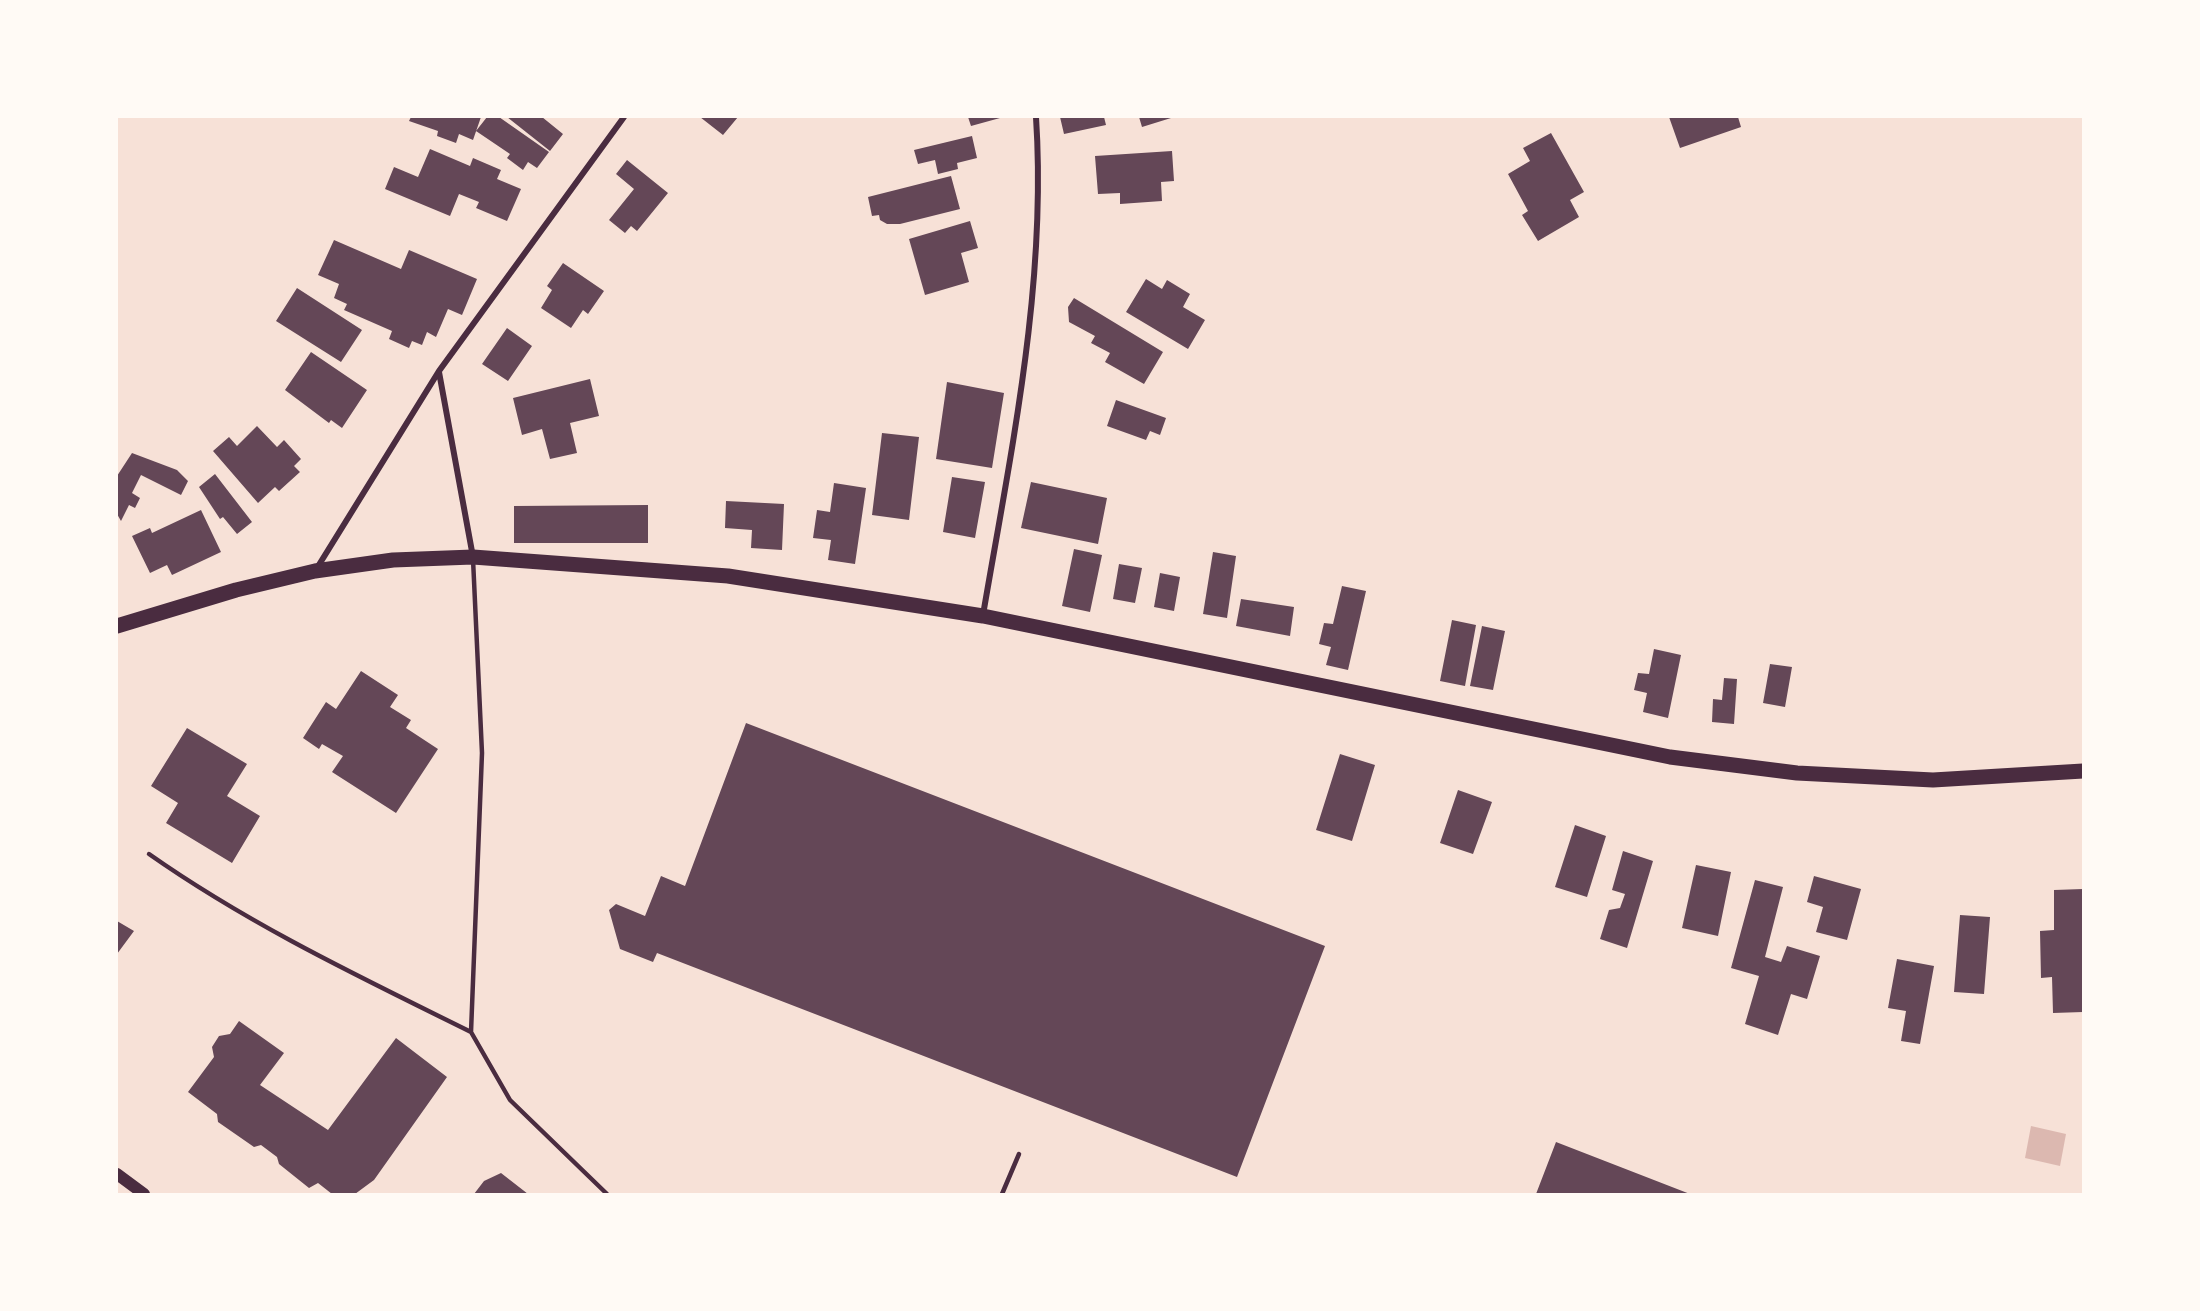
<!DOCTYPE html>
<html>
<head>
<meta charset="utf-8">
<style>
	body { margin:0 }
	#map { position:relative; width:2200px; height:1311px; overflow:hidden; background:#f7e1d7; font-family:Barlow,sans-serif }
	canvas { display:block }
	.frame { position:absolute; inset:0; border:118px solid #fffaf5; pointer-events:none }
</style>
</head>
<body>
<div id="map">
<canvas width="2200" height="1311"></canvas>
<div class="frame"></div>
</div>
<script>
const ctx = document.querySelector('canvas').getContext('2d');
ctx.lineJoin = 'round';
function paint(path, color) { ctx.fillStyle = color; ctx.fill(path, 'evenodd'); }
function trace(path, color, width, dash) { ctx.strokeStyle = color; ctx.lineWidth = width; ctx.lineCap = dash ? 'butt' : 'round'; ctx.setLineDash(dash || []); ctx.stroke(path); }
paint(new Path2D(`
	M2031,1126l35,8 -6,32 -35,-8z`), '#dcb8b0');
paint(new Path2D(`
	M411,117h70l-8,23 -14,-6 -3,9 -19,-7 1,-5 -29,-10z
	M487,117h12l50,35 -12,16 -9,-6 -5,8 -16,-12 3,-4 -34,-23z
	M507,117h35l21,17 -13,17z
	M700,117h38l-15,18z
	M968,117h32v1l-29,8z
	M1060,117h44l2,8 -42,9z
	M1139,117h32v1l-29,9z
	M1669,117h69l3,10 -61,21z
	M1551,133l33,59 -14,8 9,17 -41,24 -16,-26 6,-4 -20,-37 22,-13 -7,-13z
	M972,136l5,22 -20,5 1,6 -20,5 -3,-14 -17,4 -4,-14z
	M430,149l40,17 3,-8 28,12 -4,9 24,10 -14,32 -31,-13 3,-6 -20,-8 -9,22 -65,-27 9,-22 24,10z
	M1172,151l2,30 -13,1 1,19 -42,3v-11l-22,1 -3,-38z
	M627,160l41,33 -31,38 -6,-5 -6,7 -16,-13 25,-31 -18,-15z
	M951,176l9,33 -60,15h-13l-7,-4 -1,-5 -7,1 -4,-19z
	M970,221l8,27 -17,5 8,29 -44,13 -16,-56z
	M334,240l67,29 8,-19 68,29 -15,36 -14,-6 -12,28 -9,-5 -5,13 -10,-4 -3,7 -20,-9 3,-8 -48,-21 3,-6 -13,-6 5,-14 -21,-9z
	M563,263l41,28 -16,23 -5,-4 -12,18 -30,-20 11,-18 -5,-4z
	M1146,279l16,10 5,-9 23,14 -7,13 22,13 -17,29 -62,-37z
	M297,288l65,42 -21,32 -65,-41z
	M1074,298l89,54 -19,32 -39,-22 5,-9 -19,-10 4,-7 -26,-14 -1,-15z
	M507,328l25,18 -24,35 -26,-17z
	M311,352l56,38 -25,38 -11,-8 -2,3 -44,-33z
	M590,379l9,37 -29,7 7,30 -27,6 -8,-30 -20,6 -9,-37z
	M947,382l57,11 -12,75 -56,-9z
	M1116,400l50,18 -6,17 -10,-4 -4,9 -39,-14z
	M257,426l20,21 7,-7 17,19 -7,7 6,6 -21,19 -4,-4 -17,16 -45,-52 16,-14 8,9z
	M882,433l37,4 -10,83 -37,-5z
	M132,453l45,17 11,11 -7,14 -40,-20 -9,18 8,5 -5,10 -6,-3 -8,16 -4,-7v-38z
	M215,474l37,48 -15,12 -14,-17 -3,2 -21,-32z
	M952,477l33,5 -10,56 -32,-6z
	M1031,482l76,16 -9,46 -77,-16z
	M834,483l32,5 -11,76 -27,-4 3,-20 -18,-2 4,-28 13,2z
	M726,501l58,3 -2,46 -31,-2 1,-18 -27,-2z
	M648,505v38h-134v-37z
	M201,510l20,42 -49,23 -5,-10 -17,8 -18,-37 18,-8 2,5z
	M1074,549l28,6 -12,57 -28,-6z
	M1213,552l23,4 -9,62 -24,-4z
	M1119,564l23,4 -7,35 -22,-4z
	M1160,573l20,4 -6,34 -20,-4z
	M1342,586l24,5 -18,79 -22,-5 5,-18 -12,-3 5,-21 9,1z
	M1241,599l53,8 -4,29 -54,-10z
	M1452,620l24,5 -11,61 -25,-5z
	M1482,626l23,5 -12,59 -23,-4z
	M1654,649l27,6 -13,63 -25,-6 4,-19 -13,-3 4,-17 11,1z
	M1770,664l22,3 -7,40 -22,-4z
	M361,671l37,24 -8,12 21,13 -5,8 32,21 -42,64 -64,-41 11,-16 -21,-12 -3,5 -16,-11 23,-36 10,7z
	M1724,678l13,1 -3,45 -22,-2 1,-23 9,1z
	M746,723l579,223 -88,231 -580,-224 -4,9 -33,-13 -11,-39 7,-6 29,12 16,-40 24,10z
	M187,728l60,36 -20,32 33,20 -28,47 -66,-40 12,-20 -27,-17z
	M1340,754l35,11 -23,76 -36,-11z
	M1458,790l34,12 -19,52 -33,-11z
	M1575,825l31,11 -19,61 -32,-10z
	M1623,851l30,10 -26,87 -27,-9 9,-29 11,-2 5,-14 -13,-4z
	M1696,865l35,7 -13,64 -36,-8z
	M1814,876l47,13 -14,51 -31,-8 7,-25 -16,-5z
	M1755,880l28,7 -18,70 16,5 6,-16 33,10 -13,43 -16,-5 -13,41 -33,-11 14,-48 -28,-8z
	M2083,889v123l-30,1 -1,-36 -11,1 -1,-47 14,-1v-40z
	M1960,915l30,2 -6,77 -30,-2z
	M117,921l17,10 -17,23z
	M1897,959l37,7 -14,78 -19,-3 5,-30 -18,-3z
	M239,1021l45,32 -24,32 68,45 68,-92 51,39 -73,103 -19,14h-23l-14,-11 -9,5 -30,-24 -2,-7 -16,-12 -7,2 -36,-25 -1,-8 -29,-22 26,-35 -2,-10 7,-11 11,-2z
	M1556,1142l134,52h-154z
	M501,1173l27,21h-54l10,-13z`), '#644757');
trace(new Path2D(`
	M473,559l9,194 -11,279 39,68 97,94
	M149,854c101,71 213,124 322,178
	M1002,1194l17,-40`), '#4a2c40', 4.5);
trace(new Path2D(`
	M439,372l34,185
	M317,568l122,-197 185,-254
	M983,615c28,-164 64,-331 53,-498`), '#4a2c40', 6);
trace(new Path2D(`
	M117,1174l27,20`), '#4a2c40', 12);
trace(new Path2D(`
	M117,626l119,-36 79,-19 78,-11 80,-3 121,9 134,10 255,40 687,141 127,16 136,7 150,-9`), '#4a2c40', 15);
</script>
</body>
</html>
